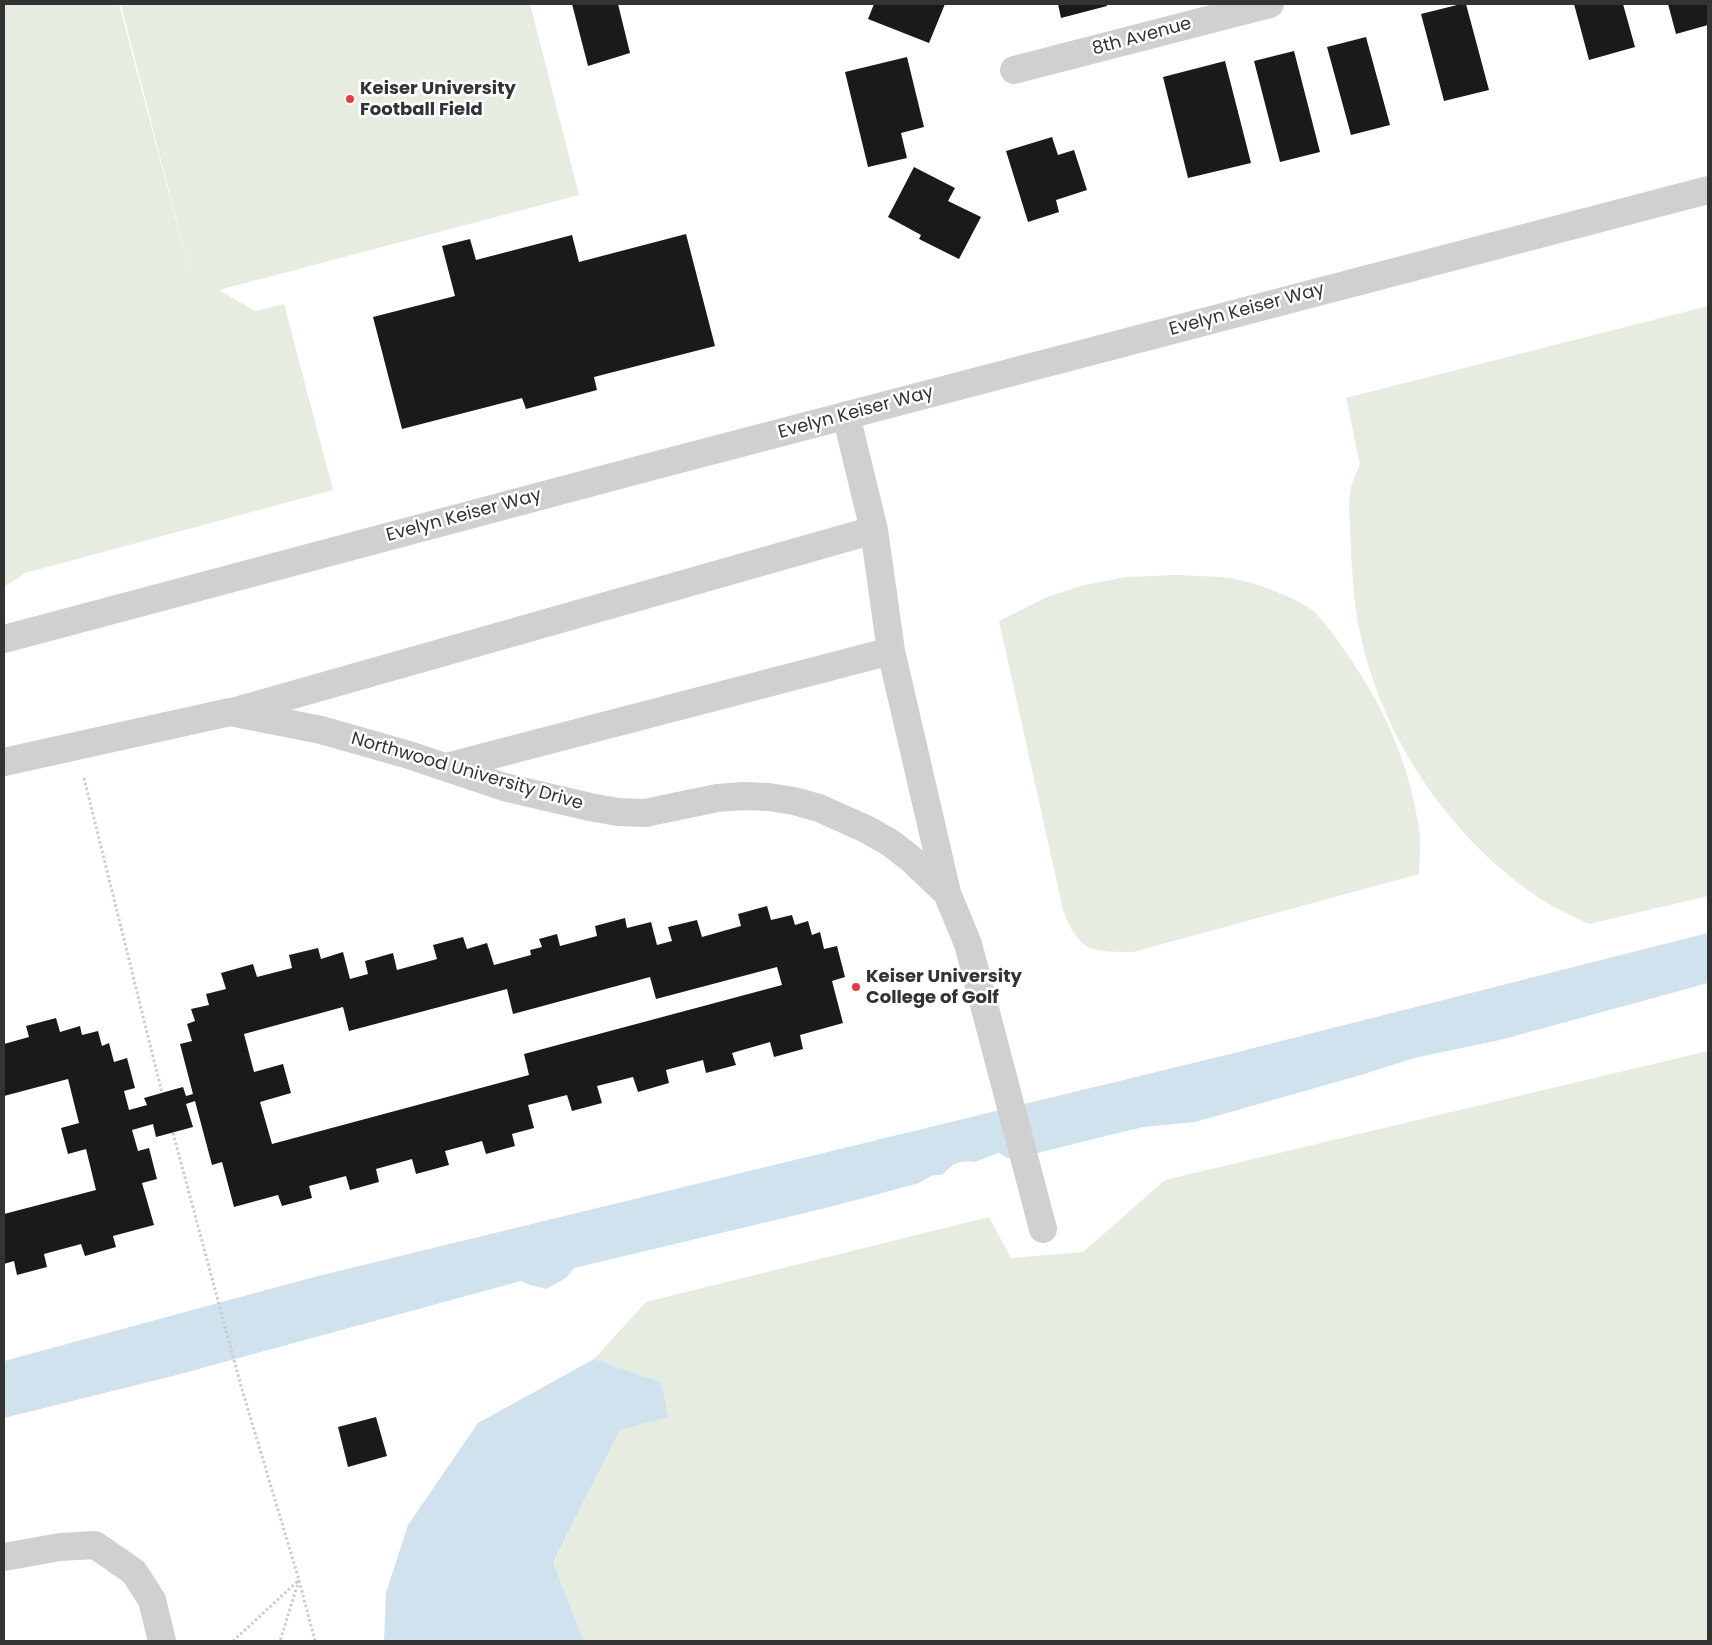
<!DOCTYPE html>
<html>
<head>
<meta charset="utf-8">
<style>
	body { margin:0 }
	#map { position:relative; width:1712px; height:1645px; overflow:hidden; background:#fff; font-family:Poppins,sans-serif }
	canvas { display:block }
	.frame { position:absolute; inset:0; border:5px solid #333; pointer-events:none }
</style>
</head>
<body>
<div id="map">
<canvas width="1712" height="1645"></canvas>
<div class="frame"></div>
</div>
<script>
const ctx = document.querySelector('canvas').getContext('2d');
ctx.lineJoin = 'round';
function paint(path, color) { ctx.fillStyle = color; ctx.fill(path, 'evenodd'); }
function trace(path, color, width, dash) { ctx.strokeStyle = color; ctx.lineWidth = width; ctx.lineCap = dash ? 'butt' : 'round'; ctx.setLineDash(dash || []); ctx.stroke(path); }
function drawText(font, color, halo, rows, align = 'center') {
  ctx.font = font + ' Poppins,sans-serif'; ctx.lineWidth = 5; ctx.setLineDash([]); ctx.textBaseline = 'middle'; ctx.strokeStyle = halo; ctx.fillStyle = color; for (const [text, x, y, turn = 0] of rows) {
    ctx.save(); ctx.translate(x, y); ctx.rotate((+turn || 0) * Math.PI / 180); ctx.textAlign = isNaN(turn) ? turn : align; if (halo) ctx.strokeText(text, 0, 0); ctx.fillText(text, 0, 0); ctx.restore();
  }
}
paint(new Path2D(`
	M4,4h115l75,285 -73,-285h409l49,191 -360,95 36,21 29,-7 49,186 -308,83 -21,14z
	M1708,306v590l-119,28c-19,-9 -39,-18 -57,-31 -91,-64 -160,-172 -176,-283 -5,-35 -5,-71 -7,-106l2,-18 9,-22 -14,-66z
	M1176,575c15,1 31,1 46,2 28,3 62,16 86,30 11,7 29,32 37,44 40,57 66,115 75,185 1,12 -1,26 -1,38l-286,78c-42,0 -54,0 -70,-42l-64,-289 48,-24 37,-12 42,-8z
	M1708,1051v590h-1124l-31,-77 67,-134 41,-48 -67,-23 52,-57 343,-85 22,41 72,-6 82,-72z`), '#e6ecdf');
paint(new Path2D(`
	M1708,933v50l-208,57 -86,18 -53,17 -166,47 -51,5 -32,7 -17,-1 -15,-12 -105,41c-18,-2 -21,1 -33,13h-9l-14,8 -89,24 -256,61 -8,10 -20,11 -16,-4 -9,-4 -348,95 -169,42v-57l314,-85 908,-221z
	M594,1359l67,23 7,35 -48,13 -67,133 31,78h-200l2,-48 22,-68 70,-102z`), '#cfe2ee');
trace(new Path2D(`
	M1013,1139l120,-30`), '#cfe2ee', 39);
paint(new Path2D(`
	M572,4h46l12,49 -42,13z
	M874,4h71l-16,39 -61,-24z
	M1058,4h48l1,2 -46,12z
	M1461,4h5l23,86 -45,11 -23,-87z
	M1574,4h49l12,43 -46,13z
	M1668,4h40v21l-32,9z
	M1366,37l24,88 -39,10 -24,-88z
	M1294,51l26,101 -40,10 -26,-101z
	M907,57l17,70 -23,6 6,25 -39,9 -23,-95z
	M1225,61l26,102 -63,15 -25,-101z
	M1052,137l6,18 16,-5 13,40 -31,10 3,12 -31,10 -22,-71z
	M914,167l41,21 -7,13 33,16 -22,42 -40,-20 2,-4 -33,-18z
	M686,234l29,112 -121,31 3,13 -71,19 -4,-11 -120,31 -29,-112 82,-21 -13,-50 28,-7 6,21 96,-25 7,27z
	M767,906l4,14 21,-5 3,10 13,-4 4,14 8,-3 4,17 13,-3 8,31 -13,4 11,42 -43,12 3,14 -29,8 -4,-15 -38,11 4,12 -30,8 -3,-13 -37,10 3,13 -31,9 -5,-15 -36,9 5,17 -30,8 -5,-16 -39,10 6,23 -22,6 3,12 -29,8 -4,-13 -37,10 4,14 -33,9 -4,-15 -36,10 3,13 -29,8 -4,-14 -37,10 3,12 -30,8 -4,-11 -44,12 -12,-45 -10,3 -17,-64 -9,3 7,23 -37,10 -3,-13 -21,6 6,21 11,-3 8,31 -15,4 12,42 -41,11 3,11 -31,9 -4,-12 -37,10 3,13 -30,8 -3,-14 -10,3v-50l92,-24 -10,-41 -18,5 -7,-26 18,-5 -11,-44 -64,17v-52l25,-7 -3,-11 30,-8 4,14 20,-6 2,9 16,-4 4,15 7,-3 5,19 13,-4 8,30 -11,3 5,19 18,-5 -3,-7 28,-8 11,-3 3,9 7,-2 -13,-50 12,-3 -5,-17 8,-3 -4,-12 18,-4 -3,-11 20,-5 -5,-16 32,-9 4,13 35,-9 -3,-13 29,-7 3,11 22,-7 7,27 18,-5 -3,-13 28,-8 4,17 40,-11 -4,-14 30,-8 4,12 20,-6 7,22 37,-10 -1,-5 12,-3 -3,-8 18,-5 3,12 37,-10 -2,-10 30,-8 2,10 24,-6 6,23 15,-4 -4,-14 29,-7 5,17 39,-11 -3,-12zM777,967l5,18 -258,69 5,21 -257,69 -12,-42 31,-9 -8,-29 -29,8 -10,-38 99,-27 6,24 158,-42 6,25 137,-37 6,22z
	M376,1417l11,39 -39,11 -10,-40z`), '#1a1a1a');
trace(new Path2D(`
	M84,778l78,315
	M173,1133l68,253 58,194 16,61
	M233,1641l66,-61 -19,61`), '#cdcdcd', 3, [2.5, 2.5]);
trace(new Path2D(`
	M1014,70l256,-66
	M846,415l28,115
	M4,639l653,-174 1051,-275
	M236,711l638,-181 17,121 56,242
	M4,762l226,-50 91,18 88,25 95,32 86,20 28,5 27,1 72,-15 26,-2 26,1 25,4 25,7 47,21 23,13 21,16 37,35 21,51 75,285
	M446,767l445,-116
	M4,1557l56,-10 35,-2 39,27 18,28 10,41`), '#d0d0d0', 28);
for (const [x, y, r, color] of [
	[350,99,5,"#e63946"],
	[856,987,5,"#e63946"]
]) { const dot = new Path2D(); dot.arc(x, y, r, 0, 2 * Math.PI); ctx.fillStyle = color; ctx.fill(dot); trace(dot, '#fff', 2); }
drawText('18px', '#333', '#fff', [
	["8th Avenue",1142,37,-15],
	["Evelyn Keiser Way",1247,310,-15],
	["Evelyn Keiser Way",856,413,-15],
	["Evelyn Keiser Way",464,516,-15],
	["Northwood University Drive",467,772,16]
]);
drawText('bold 18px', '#333', '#fff', [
	["Keiser University",360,89],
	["Football Field",360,110],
	["Keiser University",866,977],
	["College of Golf",866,998]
], 'left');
</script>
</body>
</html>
